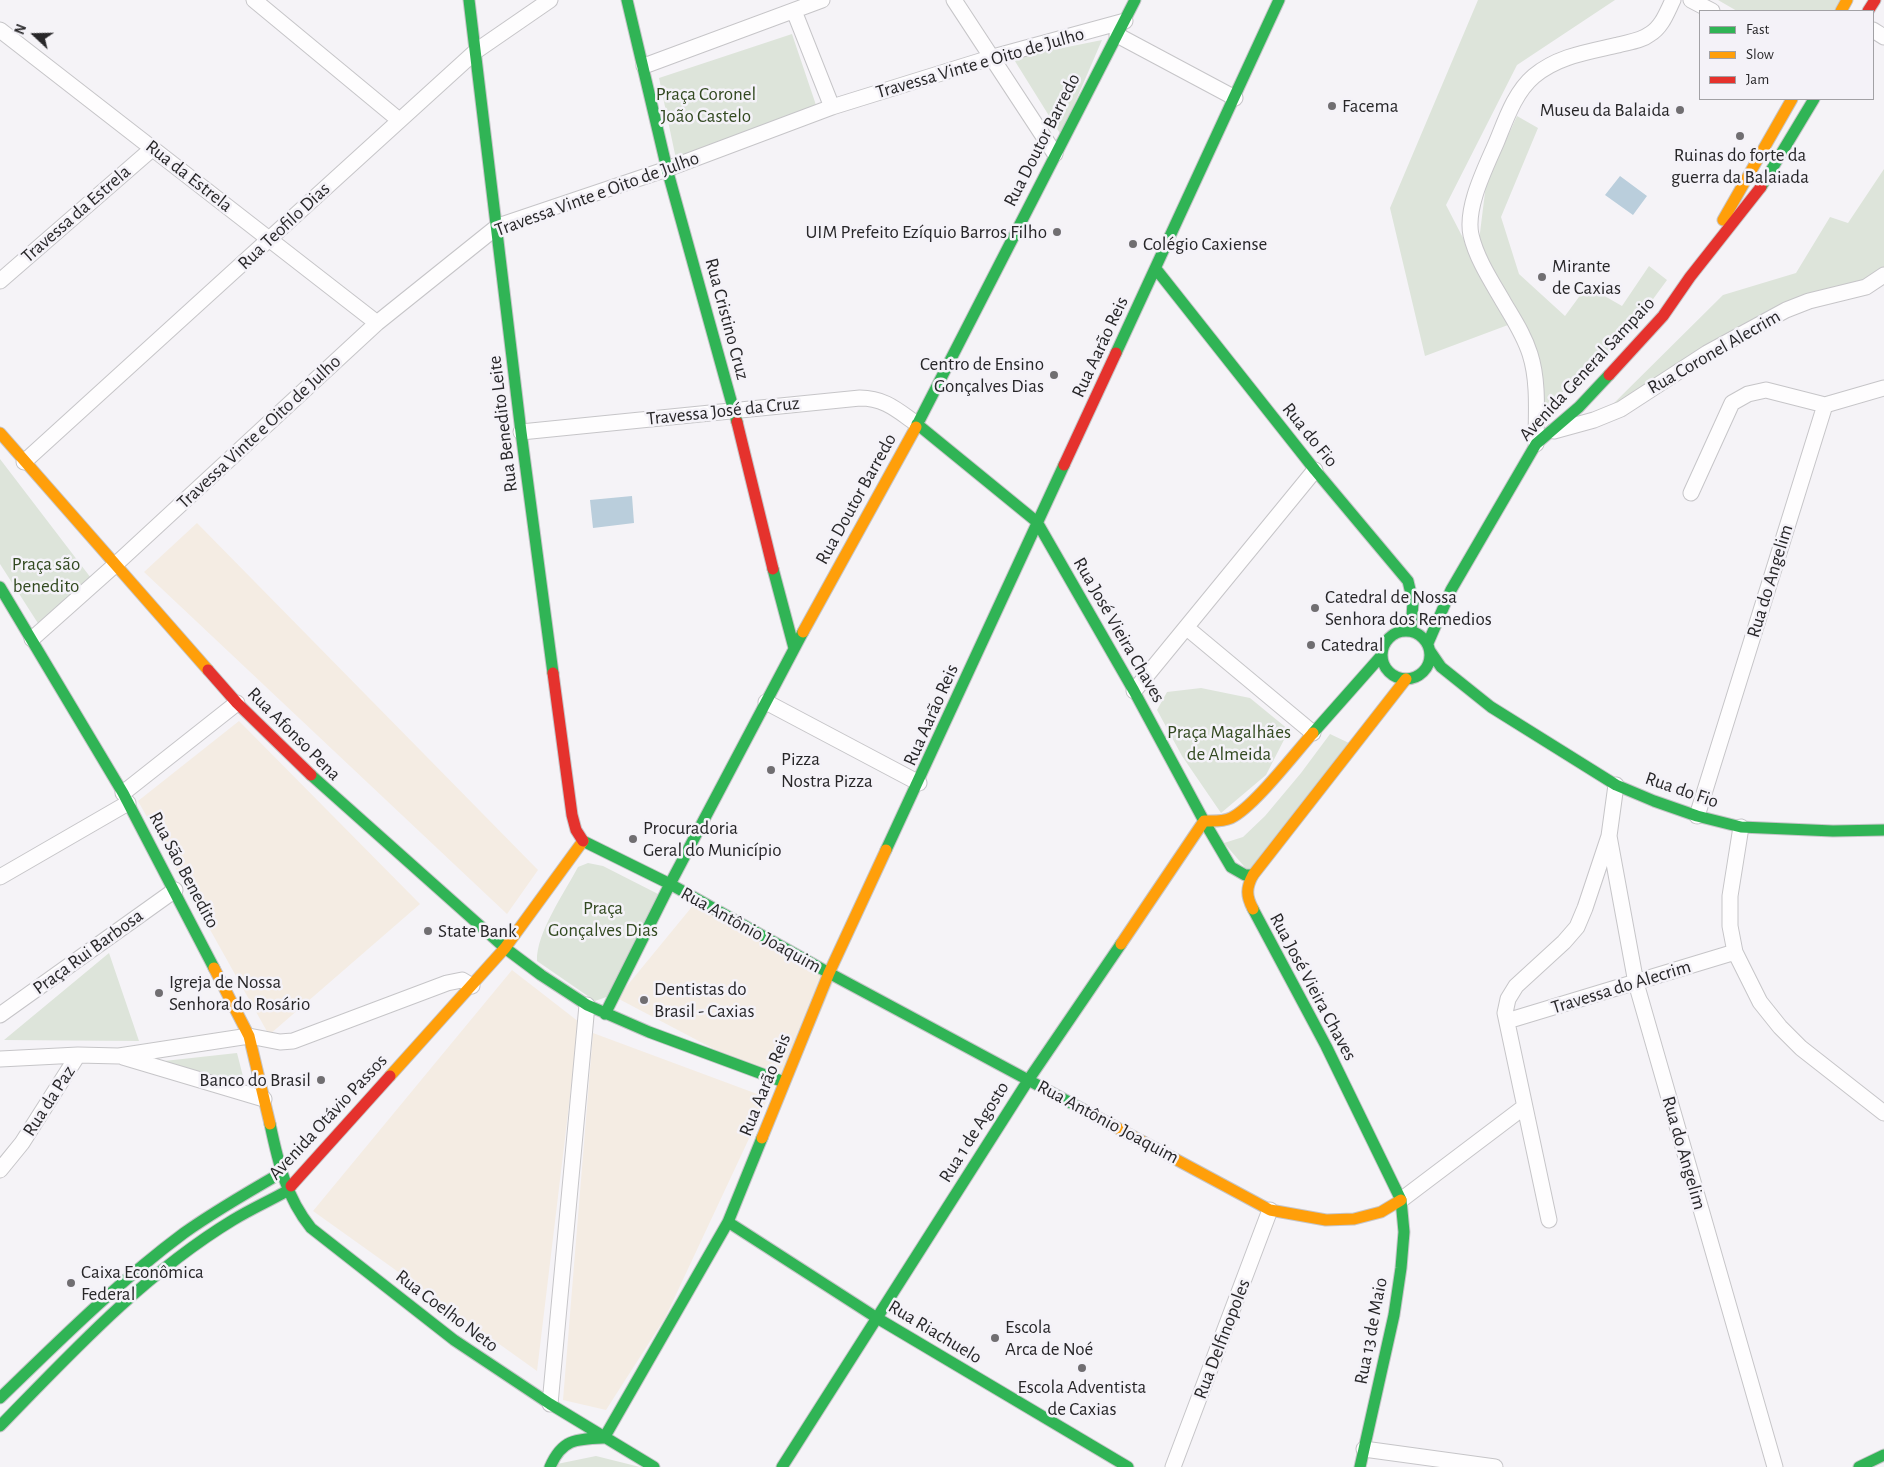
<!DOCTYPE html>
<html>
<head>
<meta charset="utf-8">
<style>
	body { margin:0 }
	#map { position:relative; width:1884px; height:1467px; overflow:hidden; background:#f5f3f7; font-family:"Alegreya Sans",sans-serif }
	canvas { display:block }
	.legend { position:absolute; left:1699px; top:10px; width:175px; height:90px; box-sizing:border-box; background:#f4f2f8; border:1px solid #a2a1a5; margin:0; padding:6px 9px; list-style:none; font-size:15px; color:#282729 }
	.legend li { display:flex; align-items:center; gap:10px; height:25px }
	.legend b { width:25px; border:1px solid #a2a1a5 }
	.north { position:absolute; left:10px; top:10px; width:50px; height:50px; -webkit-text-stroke:4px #f4f2f8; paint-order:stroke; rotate:291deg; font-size:14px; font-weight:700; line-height:20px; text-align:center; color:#282729 }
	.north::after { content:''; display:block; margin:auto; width:18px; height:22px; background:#282729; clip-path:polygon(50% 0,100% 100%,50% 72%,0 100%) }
</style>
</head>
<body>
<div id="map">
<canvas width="1884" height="1467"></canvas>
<ul class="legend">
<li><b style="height:6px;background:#30b455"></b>Fast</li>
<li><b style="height:6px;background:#ff9f0a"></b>Slow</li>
<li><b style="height:6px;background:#e5322d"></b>Jam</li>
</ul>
<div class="north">N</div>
</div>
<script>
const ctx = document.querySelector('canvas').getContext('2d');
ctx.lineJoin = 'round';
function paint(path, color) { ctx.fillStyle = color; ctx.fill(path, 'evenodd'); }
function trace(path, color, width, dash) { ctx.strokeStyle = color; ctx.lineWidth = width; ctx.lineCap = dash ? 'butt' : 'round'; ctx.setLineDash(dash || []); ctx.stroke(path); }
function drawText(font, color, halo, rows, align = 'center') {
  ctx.font = font + ' "Alegreya Sans",sans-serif'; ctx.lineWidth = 5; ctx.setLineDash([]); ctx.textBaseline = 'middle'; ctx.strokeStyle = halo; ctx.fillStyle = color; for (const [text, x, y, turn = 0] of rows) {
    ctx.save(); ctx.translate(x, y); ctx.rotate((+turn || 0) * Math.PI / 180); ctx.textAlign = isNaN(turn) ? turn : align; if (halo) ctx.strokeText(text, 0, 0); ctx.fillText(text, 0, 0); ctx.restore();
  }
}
paint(new Path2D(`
	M197,523l341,347 -31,44 -363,-342z
	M239,721l181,183 -151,131 -131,-234z
	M695,903l142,71 -49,114 -171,-90z
	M512,970l67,52 -42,349 -224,-160z
	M593,1033l175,65 -103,220 -59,92 -43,-10z`), '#f4ece3');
paint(new Path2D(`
	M1478,0h137l-98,65 -71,140 62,120 -83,31 -35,-148z
	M1718,0h129l-6,11h-104z
	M792,34l25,74 -141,51 -17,-81z
	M1102,40l-41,95 -48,-77z
	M1517,116l21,12 -37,89 18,57 46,42 22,-30 35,20 27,-40 18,14 -46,63 -63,53 -12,14 -31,-94 -36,-75 7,-57z
	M1884,169v102l-18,12 -67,15 -189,109 113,-112 73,-22 34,-56 18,6z
	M0,459l94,123 -53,46 -41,-64z
	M1201,688l49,10 39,32 -23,45 -45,38 -39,-57 -25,-46 10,-18z
	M1330,734l19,9 -100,129 -25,-29 19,-6 22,-21 36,-43z
	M588,863l15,3 57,29 -45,99 -20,7 -58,-40c-1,-28 28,-69 41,-94z
	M109,953l30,88 -135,-1z
	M237,1053l11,43 -93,-34z
	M596,1456l44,11h-83v-3z`), '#dde4da');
paint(new Path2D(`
	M1620,176l27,20 -14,19 -28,-20z
	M632,496l2,27 -41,5 -3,-28z`), '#bacedc');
const street = new Path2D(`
	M254,0l145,120
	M954,0l101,154
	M1691,0l21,11
	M794,11l38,96
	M0,30l377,293
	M1873,30l11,7
	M1117,35l118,63
	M644,66l178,-66
	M0,281l153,-133
	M1554,431l40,-11 27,-11 86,-56 79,-43 23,-9 57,-14 18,-12
	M521,432l339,-34c25,0 38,13 57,26
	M1536,444c0,-29 3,-62 -6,-90 -6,-19 -16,-34 -26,-51 -12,-21 -27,-43 -33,-68 -6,-28 15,-68 26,-94 9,-22 18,-49 37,-65 24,-20 54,-24 84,-31 11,-3 23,-4 32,-11 12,-7 17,-22 23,-34
	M24,462l452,-411 74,-51
	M1691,493l41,-90 16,-9 18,-4 59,15
	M1187,628l126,105
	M32,639l83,-74 262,-242 121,-97 169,-57 165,-62 161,-50 132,-36
	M1134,691l181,-221
	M766,702l153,81
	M123,793l114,-90
	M1697,816l128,-411 59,-17
	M1741,827l-11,69v30l5,26 25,50 20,25 21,21 83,65
	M1609,836l27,147 139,484
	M0,877l128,-74
	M0,1015l175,-125
	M1507,1021l228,-69
	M123,1057l141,42
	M0,1059l78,-4 41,1 130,-20 31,6 13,-1 154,-58 15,-3 10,6
	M0,1170l22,-27 56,-88
	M1401,1200l123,-93
	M1549,1220l-44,-207 3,-14 8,-13 48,-44 13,-15 8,-19 24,-72 7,-51
	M550,1404l37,-399
	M1364,1449l131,18
	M1173,1467l97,-257`);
const fast = new Path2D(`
	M469,0l52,432 32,241
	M627,0l40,169 70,253
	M1761,187l53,-88
	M1156,269l159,201 93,111 5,21 -2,29
	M1116,353l163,-353
	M917,424l120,98 97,169 70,130 27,46 14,8h8
	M916,427l219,-427
	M773,569l21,79
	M0,587l123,206 91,175
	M1382 655a24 24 0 1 1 48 0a24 24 0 1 1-48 0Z
	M1428,643l23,-53 85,-146 43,-37 30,-32
	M1430,651l11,16 50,40 125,78 38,16 43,15 44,11 92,4 51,-1
	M1313,733l69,-78
	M311,775l194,173 36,27 46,30 62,27 135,50
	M583,841l87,43 159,89 255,137
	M886,850l178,-385
	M1253,909l73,137 75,154 3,32 -3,36 -7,47 -34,152
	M605,1014l65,-130 133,-252
	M270,1124c8,38 16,73 41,104l143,112 96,64 104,63
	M728,1222l149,96 251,149
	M0,1398c59,-57 118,-116 184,-165 31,-22 64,-41 97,-60
	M0,1426c72,-74 144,-152 233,-206 18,-11 36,-19 54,-29l4,-5
	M604,1438l124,-216 34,-84
	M550,1467c12,-28 26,-28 54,-29
	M782,1467l247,-388 92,-135
	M1859,1467l25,-12`);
const slow = new Path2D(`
	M1841,11l6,-11
	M1723,220l69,-121
	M0,433l208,237
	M803,632l113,-205
	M1253,909c-7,-13 -7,-21 0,-34l153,-196
	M1121,944l83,-123c9,0 18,1 27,-3 22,-10 64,-65 82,-85
	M214,968l35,68 21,88
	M390,1076l115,-128 78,-107
	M1084,1110l186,100 56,10 28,-1 27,-7 20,-12
	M762,1138l67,-165 57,-123`);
const jam = new Path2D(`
	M1868,11l7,-11
	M1609,375l54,-59 27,-39 71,-90
	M737,422l36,147
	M1064,465l52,-112
	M208,670l29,33 74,72
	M553,673l19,142 4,15 7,11
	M291,1186l99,-110`);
trace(street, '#c6c5c8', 17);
trace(fast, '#c6c5c8', 13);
trace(slow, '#c6c5c8', 13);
trace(jam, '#c6c5c8', 13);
trace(street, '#fefdfe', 15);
trace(fast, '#30b455', 11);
trace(slow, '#ff9f0a', 11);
trace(jam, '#e5322d', 11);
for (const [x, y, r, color] of [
	[1332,106,5,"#706e71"],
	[1680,110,5,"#706e71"],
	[1740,136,5,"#706e71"],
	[1057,232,5,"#706e71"],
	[1133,244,5,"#706e71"],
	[1542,277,5,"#706e71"],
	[1054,375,5,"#706e71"],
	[1315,608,5,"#706e71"],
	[1311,645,5,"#706e71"],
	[771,770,5,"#706e71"],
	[633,839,5,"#706e71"],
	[428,931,5,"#706e71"],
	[159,993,5,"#706e71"],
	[644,1000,5,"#706e71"],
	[321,1080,5,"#706e71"],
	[71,1283,5,"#706e71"],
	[995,1338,5,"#706e71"],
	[1082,1368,5,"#706e71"]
]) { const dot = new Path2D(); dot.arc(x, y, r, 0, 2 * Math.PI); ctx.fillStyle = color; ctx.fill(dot); trace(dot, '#f4f2f8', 2); }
drawText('19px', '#282729', '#f4f2f8', [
	["Travessa Vinte e Oito de Julho",980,63,-16],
	["Rua Doutor Barredo",1042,140,-63],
	["Rua da Estrela",189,176,38],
	["Travessa Vinte e Oito de Julho",597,194,-20],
	["Travessa da Estrela",76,214,-41],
	["Rua Teofilo Dias",284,226,-43],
	["Rua Cristino Cruz",727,319,75],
	["Rua Aarão Reis",1100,347,-65],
	["Rua Coronel Alecrim",1714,352,-30],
	["Avenida General Sampaio",1587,369,-47],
	["Travessa José da Cruz",723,411,-6],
	["Rua Benedito Leite",503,424,-97],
	["Travessa Vinte e Oito de Julho",259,432,-43],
	["Rua do Fio",1310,435,51],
	["Rua Doutor Barredo",856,499,-61],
	["Rua do Angelim",1770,581,-73],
	["Rua José Vieira Chaves",1119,630,60],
	["Rua Aarão Reis",931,715,-66],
	["Rua Afonso Pena",294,734,45],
	["Rua do Fio",1682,790,19],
	["Rua São Benedito",184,870,62],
	["Rua Antônio Joaquim",751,930,29],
	["Praça Rui Barbosa",88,952,-36],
	["Rua José Vieira Chaves",1313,987,62],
	["Travessa do Alecrim",1621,987,-17],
	["Rua Aarão Reis",765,1085,-68],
	["Rua da Paz",49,1101,-57],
	["Avenida Otávio Passos",328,1117,-47],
	["Rua Antônio Joaquim",1108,1122,28],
	["Rua 1 de Agosto",974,1132,-58],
	["Rua do Angelim",1684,1153,74],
	["Rua Coelho Neto",447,1311,37],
	["Rua 13 de Maio",1371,1331,-79],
	["Rua Riachuelo",935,1332,31],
	["Rua Delfinopoles",1222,1339,-69]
]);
drawText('19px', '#324920', '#f4f2f8', [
	["Praça Coronel",706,94],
	["João Castelo",706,116],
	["Praça são",46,564],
	["benedito",46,586],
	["Praça Magalhães",1229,732],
	["de Almeida",1229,754],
	["Praça",603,908],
	["Gonçalves Dias",603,930]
]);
drawText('19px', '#282729', '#f4f2f8', [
	["Facema",1342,106],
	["Museu da Balaida",1670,110,"right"],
	["Ruinas do forte da",1740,155,"center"],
	["guerra da Balaiada",1740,177,"center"],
	["UIM Prefeito Ezíquio Barros Filho",1047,232,"right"],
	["Colégio Caxiense",1143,244],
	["Mirante",1552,266],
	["de Caxias",1552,288],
	["Centro de Ensino",1044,364,"right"],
	["Gonçalves Dias",1044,386,"right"],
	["Catedral de Nossa",1325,597],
	["Senhora dos Remedios",1325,619],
	["Catedral",1321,645],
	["Pizza",781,759],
	["Nostra Pizza",781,781],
	["Procuradoria",643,828],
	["Geral do Município",643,850],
	["State Bank",438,931],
	["Igreja de Nossa",169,982],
	["Senhora do Rosário",169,1004],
	["Dentistas do",654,989],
	["Brasil - Caxias",654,1011],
	["Banco do Brasil",311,1080,"right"],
	["Caixa Econômica",81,1272],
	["Federal",81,1294],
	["Escola",1005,1327],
	["Arca de Noé",1005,1349],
	["Escola Adventista",1082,1387,"center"],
	["de Caxias",1082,1409,"center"]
], 'left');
</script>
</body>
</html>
